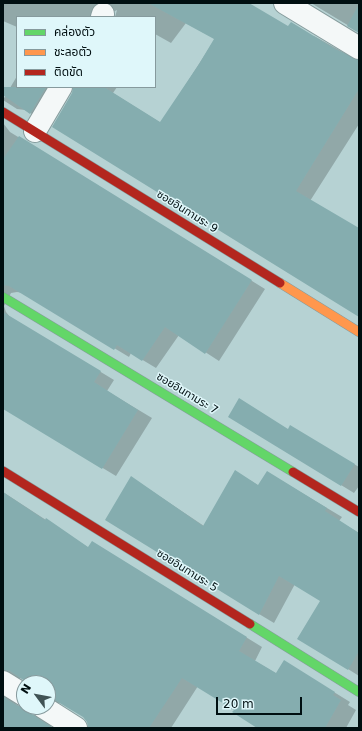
<!DOCTYPE html>
<html>
<head>
<meta charset="utf-8">
<style>
	body { margin:0 }
	#map { position:relative; width:362px; height:731px; overflow:hidden; background:#b6d2d3; font-family:"DejaVu Sans","Noto Sans Thai",sans-serif }
	canvas { display:block }
	.frame { position:absolute; inset:0; border:4px solid #000f11; pointer-events:none }
	.legend { position:absolute; left:16px; top:16px; width:140px; height:72px; box-sizing:border-box; background:#dff7fa; border:1px solid #869a9d; margin:0; padding:5px 7px; list-style:none; font-size:12px; color:#000f11 }
	.legend li { display:flex; align-items:center; gap:8px; height:20px }
	.legend b { width:20px; border:1px solid #869a9d }
	.north { position:absolute; left:16px; top:675px; width:40px; height:40px; box-sizing:border-box; background:#dff7fa; border:1px solid #869a9d; border-radius:50%; rotate:302deg; font-size:11px; font-weight:700; line-height:16px; text-align:center; color:#000f11 }
	.north::after { content:''; display:block; margin:auto; width:14px; height:18px; background:#405355; clip-path:polygon(50% 0,100% 100%,50% 72%,0 100%) }
	.scale { position:absolute; left:216px; top:697px; width:86px; height:18px; box-sizing:border-box; border:2px solid #000f11; border-top:0; padding-left:5px; font-size:12px; line-height:14px; white-space:nowrap; color:#000f11; -webkit-text-stroke:3px #dff7fa; paint-order:stroke }
</style>
</head>
<body>
<div id="map">
<canvas width="362" height="731"></canvas>
<div class="frame"></div>
<ul class="legend">
<li><b style="height:5px;background:#63d668"></b>คล่องตัว</li>
<li><b style="height:5px;background:#ff974d"></b>ชะลอตัว</li>
<li><b style="height:5px;background:#b3261e"></b>ติดขัด</li>
</ul>
<div class="north">N</div>
<div class="scale">20 m</div>
</div>
<script>
const ctx = document.querySelector('canvas').getContext('2d');
ctx.lineJoin = 'round';
function paint(path, color) { ctx.fillStyle = color; ctx.fill(path, 'evenodd'); }
function trace(path, color, width, dash) { ctx.strokeStyle = color; ctx.lineWidth = width; ctx.lineCap = dash ? 'butt' : 'round'; ctx.setLineDash(dash || []); ctx.stroke(path); }
function drawText(font, color, halo, rows, align = 'center') {
  ctx.font = font + ' "DejaVu Sans","Noto Sans Thai",sans-serif'; ctx.lineWidth = 3; ctx.setLineDash([]); ctx.textBaseline = 'middle'; ctx.strokeStyle = halo; ctx.fillStyle = color; for (const [text, x, y, turn = 0] of rows) {
    ctx.save(); ctx.translate(x, y); ctx.rotate((+turn || 0) * Math.PI / 180); ctx.textAlign = isNaN(turn) ? turn : align; if (halo) ctx.strokeText(text, 0, 0); ctx.fillText(text, 0, 0); ctx.restore();
  }
}
paint(new Path2D(`
	M3,3h244l69,40 -2,-7 45,25v63l-49,77 49,29v86l-286,-223 1,-6h43l-4,6 48,30 54,-84 -29,-16 -15,20 -16,-9v-17h-40l2,-7 -6,3 -3,4h-91v10l-14,-6z
	M311,3h48v29z
	M17,76v11h51l-22,35 -21,-12 -8,-1 -14,-9z
	M3,123l7,9 255,157 -46,72 -40,-26 -23,33 -25,-15 -2,4 -106,-64 -6,-1 -6,1 -7,13 2,6 4,5 104,63 -7,11 45,27 -36,58 -113,-68z
	M229,416l60,14 2,-3 68,40v19l-5,7z
	M131,477l73,49 46,-46 9,6 23,-5 60,36 -3,4 20,12v143l-11,-7 -27,-69 -26,-16 -21,39 -15,-9z
	M3,492l86,56 19,4 154,95 -7,14 22,13 23,-3 50,31 -2,3 8,5 -10,18h-88l-23,-19 -37,-23 -27,42h-82l-1,-6 -4,-5 -20,-13 -4,-1 -7,2 -5,-2v-20h-19l-8,-5 -7,2 -6,18 12,9h12l15,9 1,7 4,5h-49z`), '#0003');
paint(new Path2D(`
	M148,3h101l39,23 3,-4 44,27 24,11v29l-63,102 63,37v89l-307,-190 20,-34 1,-6h31l56,35 39,-58 15,-25z
	M359,4v29l-12,-7z
	M3,87h43l-16,27 -27,-19z
	M19,136l233,144 -47,74 -40,-27 -23,34 -25,-16 -3,5 -105,-64 -6,-1v-126z
	M3,312l98,59 -7,11 44,28 -36,59 -99,-60z
	M239,398l49,31 2,-4 65,39 -14,22 -113,-69z
	M235,470l23,15 9,-14 60,37 -2,3 34,22v118l-11,19 -51,-31 23,-38 -41,-25 -20,39 -154,-95 26,-44 72,50z
	M3,492l42,28 1,-2 42,29 4,-6 155,96 -8,14 37,22 8,-13 51,32 -2,3 8,5 -16,28h-68l-25,-16 2,-2 -52,-32 -33,50h-61l-1,-6 -4,-5 -35,-21v-13h-20l-18,-12 -7,-1z
	M3,697l15,9 13,1 1,6 4,4 17,11h-50z`), '#85adaf');
const street = new Path2D(`
	M285,3l74,45
	M102,17l1,-3
	M35,131l26,-44
	M3,682l21,13
	M43,707l33,21`);
const fast = new Path2D(`
	M3,297l290,175
	M250,624l109,68`);
const slow = new Path2D(`
	M280,283l79,49`);
const jam = new Path2D(`
	M3,112l277,171
	M3,471l247,153
	M293,472l66,40`);
trace(street, '#869c9d', 24);
trace(fast, '#869c9d', 10);
trace(slow, '#869c9d', 10);
trace(jam, '#869c9d', 10);
trace(street, '#f4f8f8', 22);
trace(fast, '#63d668', 9);
trace(slow, '#ff974d', 9);
trace(jam, '#b3261e', 9);
drawText('11px', '#000f11', '#dff7fa', [
	["ซอยอินทามระ 9",187,212,32],
	["ซอยอินทามระ 7",187,394,31],
	["ซอยอินทามระ 5",187,571,32]
]);
</script>
</body>
</html>
